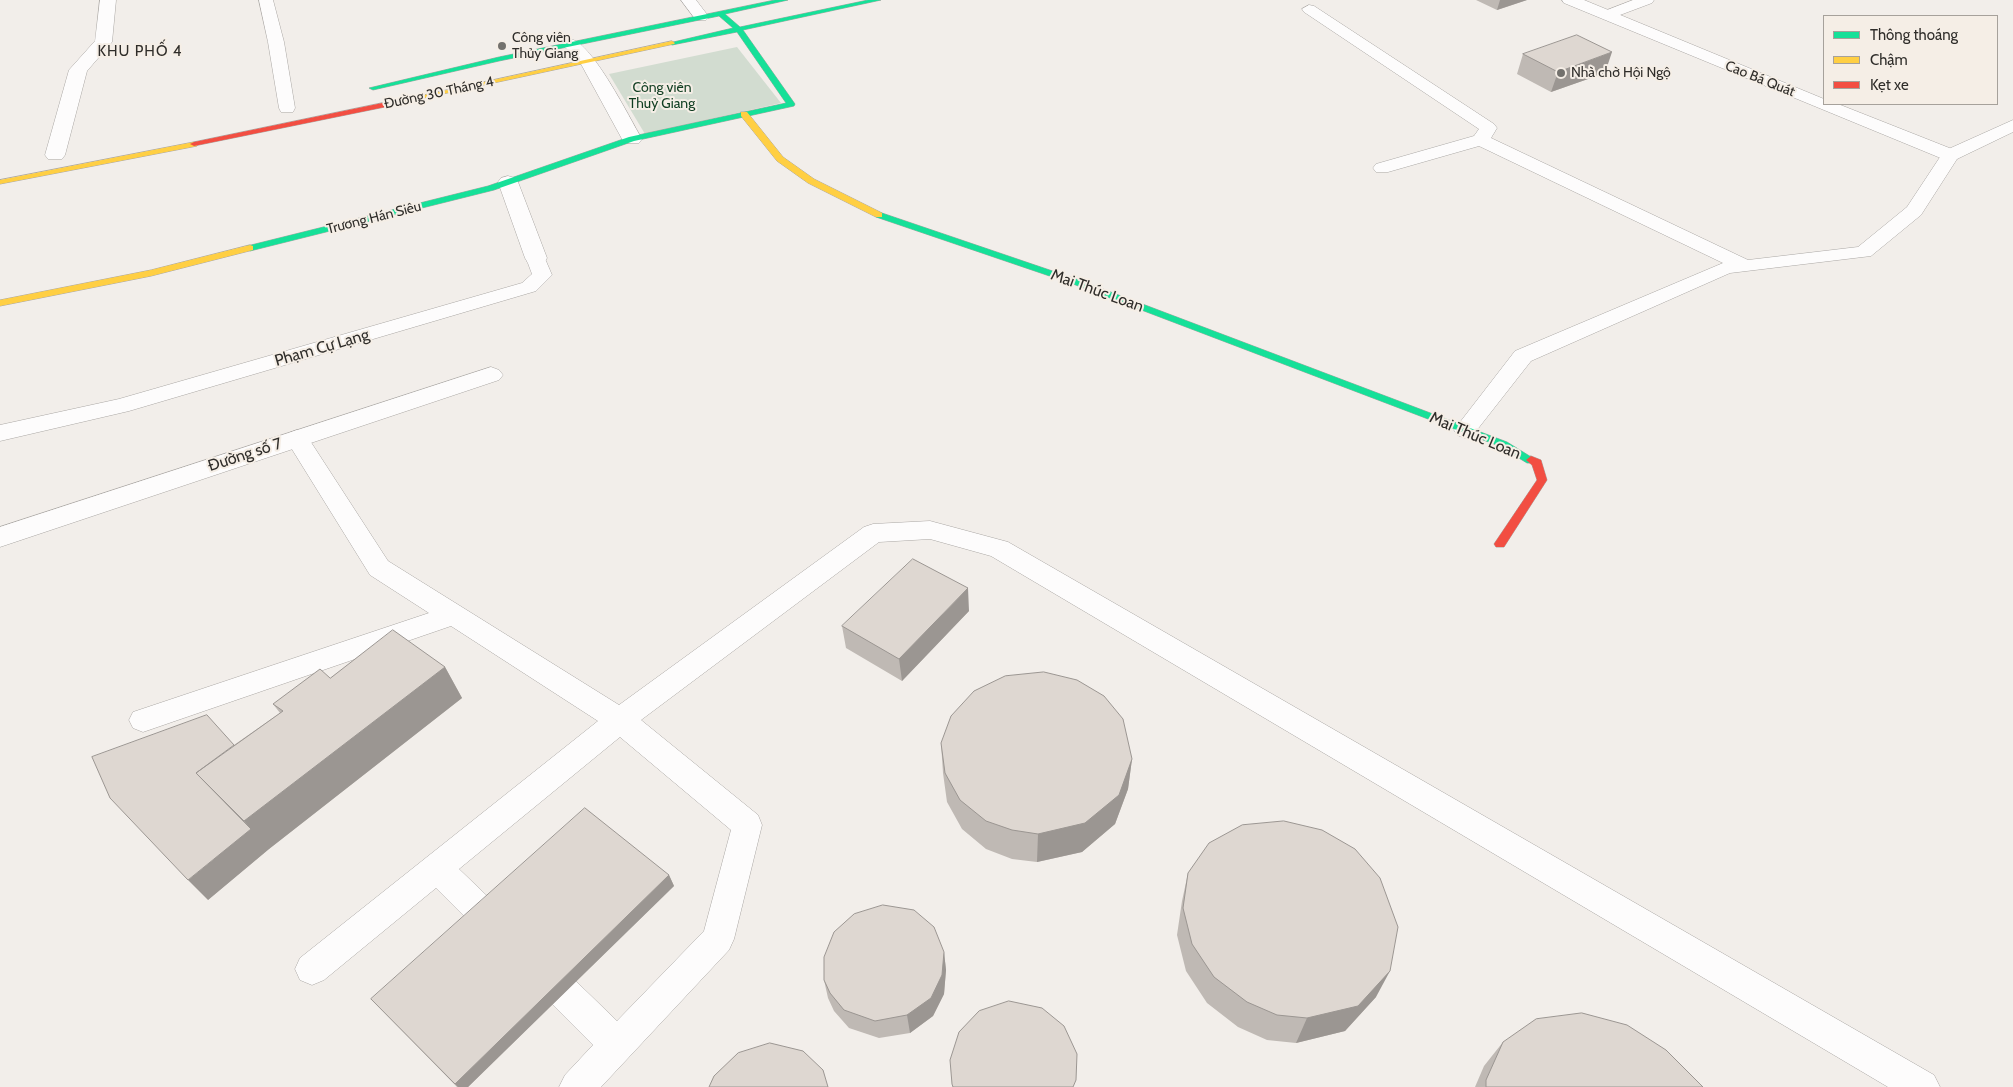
<!DOCTYPE html>
<html>
<head>
<meta charset="utf-8">
<style>
	body { margin:0 }
	#map { position:relative; width:2013px; height:1087px; overflow:hidden; background:#f2eeea; font-family:Cabin,sans-serif }
	canvas { display:block }
	.legend { position:absolute; left:1823px; top:15px; width:175px; height:90px; box-sizing:border-box; background:#f5eee6; border:1px solid #a6a19b; margin:0; padding:6px 9px; list-style:none; font-size:15px; color:#2f2d2a }
	.legend li { display:flex; align-items:center; gap:10px; height:25px }
	.legend b { width:25px; border:1px solid #a6a19b }
</style>
</head>
<body>
<div id="map">
<canvas width="2013" height="1087"></canvas>
<ul class="legend">
<li><b style="height:6px;background:#16e098"></b>Thông thoáng</li>
<li><b style="height:6px;background:#ffcf43"></b>Chậm</li>
<li><b style="height:6px;background:#f24e42"></b>Kẹt xe</li>
</ul>
</div>
<script>
const ctx = document.querySelector('canvas').getContext('2d');
ctx.lineJoin = 'round';
function paint(path, color) { ctx.fillStyle = color; ctx.fill(path, 'evenodd'); }
function trace(path, color, width, dash) { ctx.strokeStyle = color; ctx.lineWidth = width; ctx.lineCap = dash ? 'butt' : 'round'; ctx.setLineDash(dash || []); ctx.stroke(path); }
function drawText(font, color, halo, rows, align = 'center') {
  ctx.font = font + ' Cabin,sans-serif'; ctx.lineWidth = 4; ctx.setLineDash([]); ctx.textBaseline = 'middle'; ctx.strokeStyle = halo; ctx.fillStyle = color; for (const [text, x, y, turn = 0] of rows) {
    ctx.save(); ctx.translate(x, y); ctx.rotate((+turn || 0) * Math.PI / 180); ctx.textAlign = isNaN(turn) ? turn : align; if (halo) ctx.strokeText(text, 0, 0); ctx.fillText(text, 0, 0); ctx.restore();
  }
}
paint(new Path2D(`
	M737,47l44,56 -136,31 -36,-60z`), '#d2dcd0');
const lane = new Path2D(`
	M259,0h14l11,42 11,66 -2,4h-12l-2,-4 -11,-66z
	M681,0h15l13,17 -3,3h-10z
	M1633,0h21l-2,3 -40,15 -5,1 -7,-4 2,-3z
	M1309,5l5,1 180,118 3,4 -6,10 257,122 110,-13 49,-40 37,-56 69,-31v12l-56,27 -36,56 -50,41 -141,17 -199,88 -58,74 -8,3 -8,-3 -3,-5 61,-79 208,-88 -244,-117 -91,26h-12l-3,-4 3,-4 98,-28 5,-7 -175,-117 -2,-3z
	M536,252l7,2 9,21 -16,16 -407,120 -129,30v-16l119,-26 403,-116 10,-9 -6,-16 3,-4z
	M297,430l8,3 83,128 231,144 245,-178 9,-3 57,-3 78,21 926,533 6,12h-52l-897,-531 -61,-17 -51,3 -238,178 117,95 4,10 -28,114 -5,11 -128,137h-42l6,-12 28,-30 -65,-65 -5,-11 5,-11 12,-5 12,5 65,63 87,-90 27,-101 -111,-93 -161,132 51,49 5,11 -5,11 -11,4 -11,-4 -52,-52 -112,92 -12,5 -12,-5 -5,-11 5,-11 298,-237 -147,-95 -308,106 -10,-4 -4,-8 4,-8 296,-99 -59,-38 -85,-137 4,-5z`);
const street = new Path2D(`
	M100,0h16l-4,42 -25,29 -22,84 -3,4h-14l-3,-4 24,-85 26,-29z
	M1562,0h22l240,99v5h14l119,47 3,4 -3,4h-14l-379,-156z
	M571,39c22,5 58,78 71,100l-3,4h-14l-3,-4 -41,-75 -19,-20 3,-4z
	M508,176l7,2 3,4 29,76 -3,5 -8,1 -8,-1 -3,-5 -27,-76 3,-4z
	M491,367l8,3 4,5 -4,5 -499,167v-20z`);
const fast = new Path2D(`
	M775,0h13l-63,14 15,13 128,-27h13l-138,30 52,74 -1,2 -160,35 -140,49 -244,61 -4,-3 1,-2 241,-60 141,-49 157,-34 -49,-71 -65,13 -3,-2 64,-15 -14,-12 -220,45 -126,29 -4,-2 130,-31z
	M879,212l200,68 428,162 29,18 -1,3h-8l-28,-17 -426,-162 -197,-67 -1,-2z`);
const slow = new Path2D(`
	M672,41l3,2 -1,1 -287,62 -4,-2z
	M741,112h6l36,45 31,22 68,34v4h-6l-68,-34 -31,-22 -36,-45z
	M194,142h3v4l-197,38v-4z
	M250,245l3,1v4l-102,26 -151,30v-6l151,-30z`);
const jam = new Path2D(`
	M387,102l4,2 -1,2 -196,40 -4,-2 4,-2z
	M1531,456l10,4 6,20 -43,67h-8l-2,-3 2,-3 41,-61 -5,-15 -6,-5z`);
trace(lane, '#aaa7a4', 1);
trace(street, '#aaa7a4', 1);
trace(fast, '#aaa7a4', 1);
trace(slow, '#aaa7a4', 1);
trace(jam, '#aaa7a4', 1);
paint(lane, '#fdfcfc');
paint(street, '#fdfcfc');
paint(fast, '#16e098');
paint(slow, '#ffcf43');
paint(jam, '#f24e42');
paint(new Path2D(`
	M1476,0h51l-30,10z
	M1523,54l82,19 -54,19 -34,-18z
	M969,611l-67,70 -56,-33 -4,-22z
	M445,667l17,31 -193,151 -61,51 26,-155 46,-32 -7,-9 57,-26z
	M941,743l191,16 -4,30 -13,35 -33,28 -45,10 -25,-3 -26,-10 -24,-20 -15,-27 -4,-29z
	M1188,873l188,124 -31,34 -49,12 -29,-3 -29,-13 -31,-24 -21,-32 -9,-36 5,-34z
	M669,875l5,11 -206,201h-11l-86,-88z
	M944,952l2,18 -2,24 -11,22 -23,17 -31,5 -30,-10 -15,-17 -6,-13 -4,-18z
	M1503,1042l200,45h-228l9,-21z`), '#bfb9b4');
paint(new Path2D(`
	M1500,0h27l-30,10z
	M1612,52l-7,21 -54,19 7,-20z
	M968,588l1,23 -67,70 -3,-22z
	M445,667l17,31 -193,151 -61,51 -20,-20 63,-51 -7,-8z
	M1132,759l-4,30 -13,35 -33,28 -45,10 1,-28z
	M669,875l5,11 -206,201h-10l-3,-3z
	M944,952l2,18 -2,24 -11,22 -23,17 -3,-18z
	M1390,971l-14,26 -31,34 -49,12 11,-25z`), '#9b9692');
const building = new Path2D(`
	M1577,35l35,17 -54,20 -35,-18z
	M913,559l55,29 -69,71 -57,-33z
	M393,630l52,37 -201,154 -48,-48 87,-62 -10,-7 47,-35 10,9z
	M1044,672l33,8 27,16 19,23 9,40 -13,36 -34,28 -47,11 -26,-4 -26,-9 -26,-21 -15,-27 -4,-30 10,-27 23,-25 31,-15z
	M207,715l27,30 -38,28 55,56 -63,51 -78,-82 -18,-41z
	M585,808l84,67 -214,209 -84,-85z
	M1284,821l38,9 33,19 25,29 18,49 -8,44 -32,35 -51,12 -30,-3 -30,-13 -33,-25 -22,-33 -9,-36 5,-35 21,-30 33,-18z
	M883,905l31,5 20,17 10,25 -2,23 -11,23 -24,17 -32,6 -31,-11 -14,-17 -6,-13v-23l10,-25 20,-18z
	M1009,1001l33,7 22,18 13,28 -1,26 -3,7h-120l-1,-3 -2,-24 9,-28 20,-21z
	M1582,1013l45,12 39,25 37,37h-217v-7l17,-38 33,-23z
	M770,1043l33,8 20,19 5,17h-119l5,-11 24,-23z`);
paint(building, '#ded7d1');
trace(building, '#9b9692', 1);
for (const [x, y, r, color] of [
	[502,46,5,"#73716d"],
	[1561,73,5,"#73716d"]
]) { const dot = new Path2D(); dot.arc(x, y, r, 0, 2 * Math.PI); ctx.fillStyle = color; ctx.fill(dot); trace(dot, '#f5eee6', 2); }
drawText('14px', '#2f2d2a', '#f5eee6', [
	["Công viên",512,38],
	["Thủy Giang",512,54],
	["Nhà chờ Hội Ngộ",1571,73]
], 'left');
drawText('14px', '#2f2d2a', '#f5eee6', [
	["Cao Bá Quát",1760,79,22],
	["Đường 30 Tháng 4",439,93,-12],
	["Trương Hán Siêu",374,218,-14]
]);
drawText('14px', '#103e21', '#f5eee6', [
	["Công viên",662,88],
	["Thuỷ Giang",662,104]
]);
ctx.letterSpacing = '1px';
drawText('15px', '#2f2d2a', '#f5eee6', [
	["KHU PHỐ 4",140,52]
]);
ctx.letterSpacing = '0px';
drawText('16px', '#2f2d2a', '#f5eee6', [
	["Mai Thúc Loan",1097,291,20],
	["Phạm Cự Lạng",322,348,-16],
	["Mai Thúc Loan",1475,436,23],
	["Đường số 7",245,455,-18]
]);
</script>
</body>
</html>
